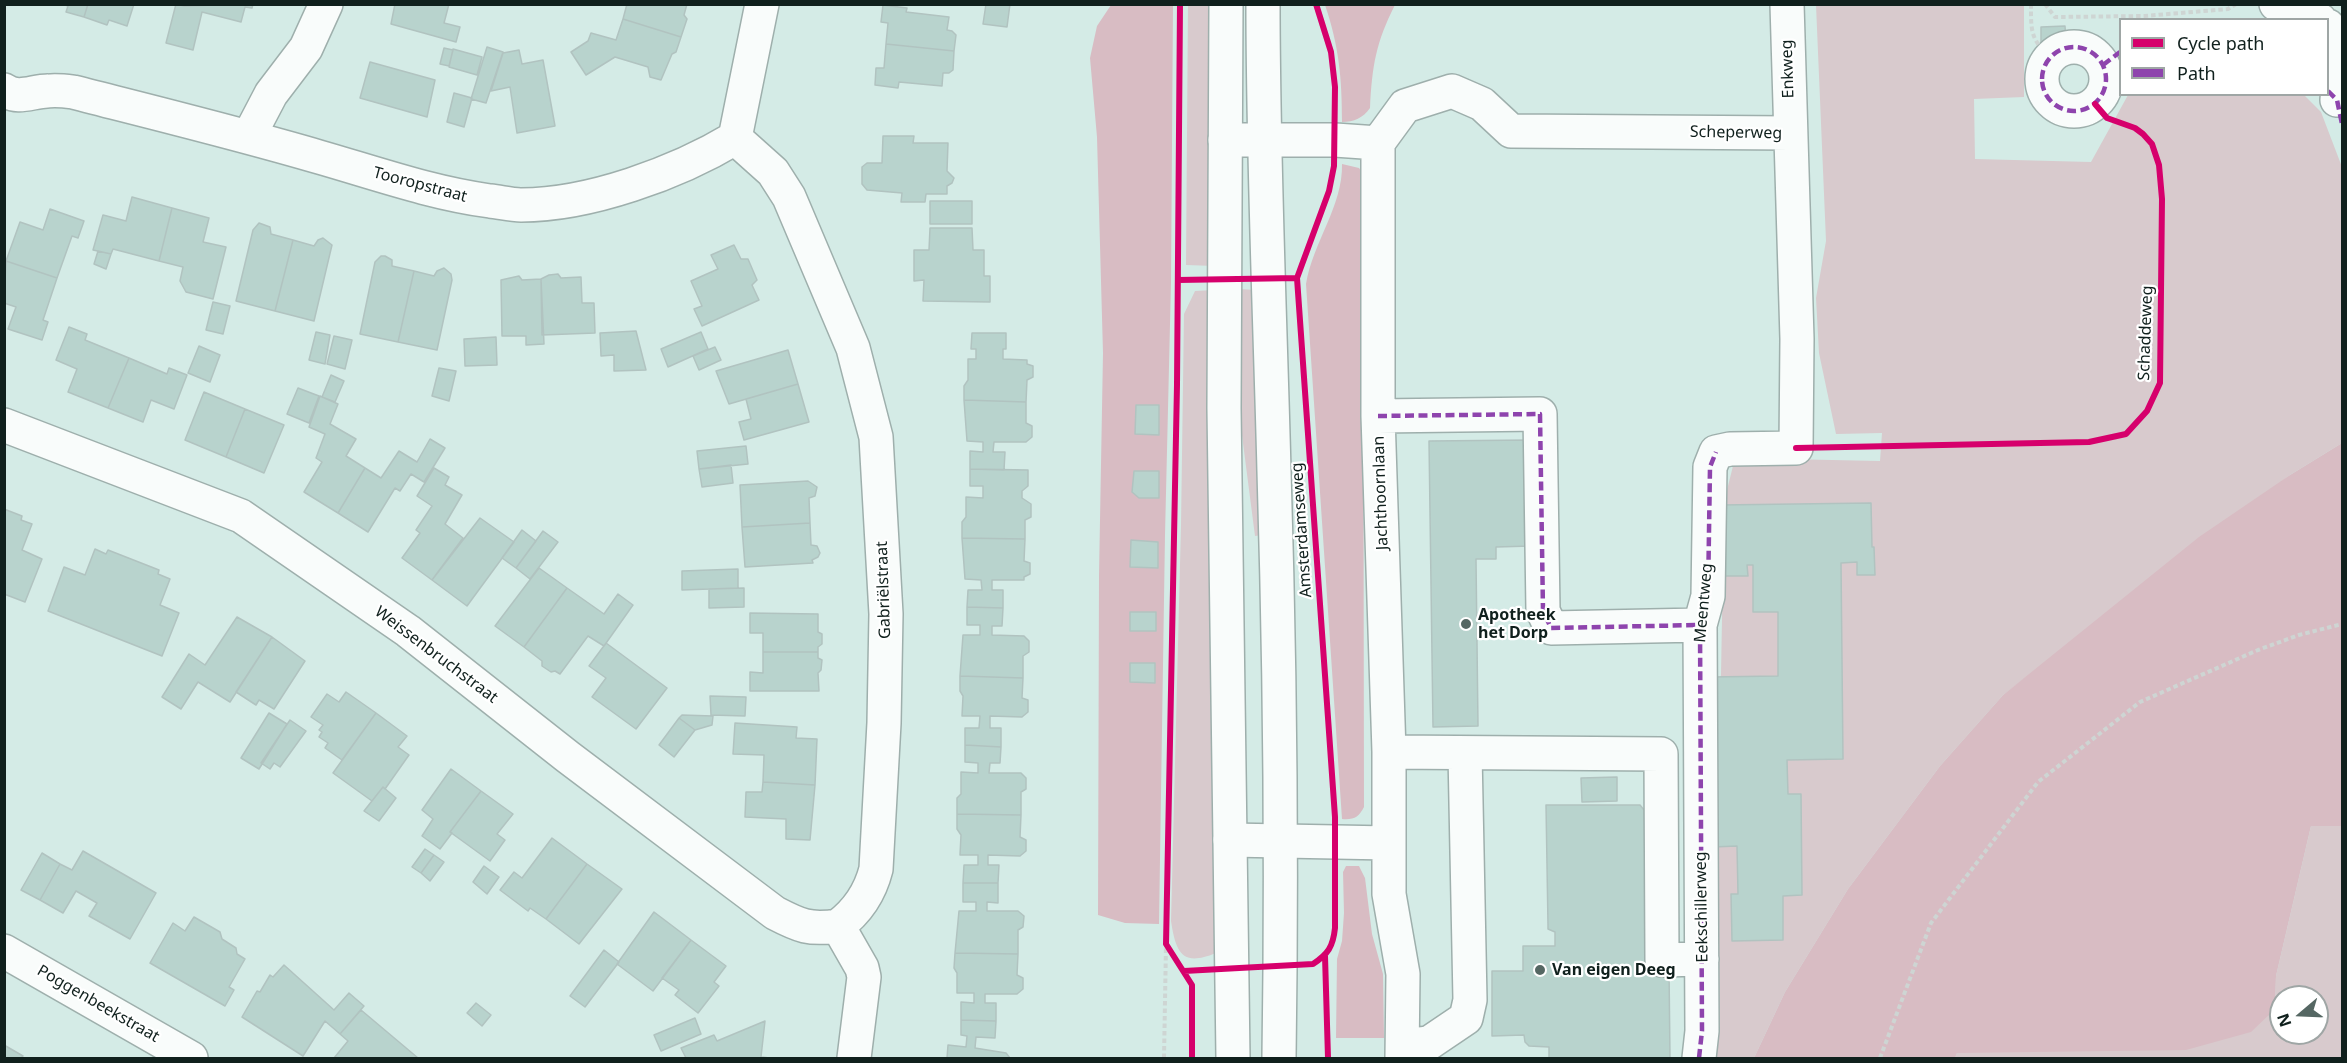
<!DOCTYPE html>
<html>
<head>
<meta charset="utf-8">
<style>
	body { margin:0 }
	#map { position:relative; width:2347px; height:1063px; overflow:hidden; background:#d4ebe6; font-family:"Noto Sans",sans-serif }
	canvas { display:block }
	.frame { position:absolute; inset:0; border:6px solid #10201d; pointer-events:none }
	.legend { position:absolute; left:2119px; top:18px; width:210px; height:78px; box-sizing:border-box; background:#fff; border:2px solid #9fa6a5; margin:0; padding:8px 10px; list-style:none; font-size:18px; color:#10201d }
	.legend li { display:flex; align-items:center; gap:12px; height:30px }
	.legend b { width:30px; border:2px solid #9fa6a5 }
	.north { position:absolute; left:2269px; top:985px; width:60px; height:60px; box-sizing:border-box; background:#fff; border:2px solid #9fa6a5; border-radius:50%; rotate:251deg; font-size:16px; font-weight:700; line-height:24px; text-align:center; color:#10201d }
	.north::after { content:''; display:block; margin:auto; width:21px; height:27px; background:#556763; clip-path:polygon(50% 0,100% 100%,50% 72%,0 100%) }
</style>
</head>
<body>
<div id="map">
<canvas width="2347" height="1063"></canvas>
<div class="frame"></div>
<ul class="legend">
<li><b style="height:8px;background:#d6006c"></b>Cycle path</li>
<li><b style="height:8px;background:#8e44ad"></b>Path</li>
</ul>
<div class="north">N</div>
</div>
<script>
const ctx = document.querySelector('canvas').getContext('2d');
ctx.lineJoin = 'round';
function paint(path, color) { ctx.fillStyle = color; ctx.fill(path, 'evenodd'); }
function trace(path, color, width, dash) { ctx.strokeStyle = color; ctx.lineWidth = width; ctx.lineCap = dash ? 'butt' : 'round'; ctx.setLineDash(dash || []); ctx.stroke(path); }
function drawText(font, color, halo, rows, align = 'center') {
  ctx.font = font + ' "Noto Sans",sans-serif'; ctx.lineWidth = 4.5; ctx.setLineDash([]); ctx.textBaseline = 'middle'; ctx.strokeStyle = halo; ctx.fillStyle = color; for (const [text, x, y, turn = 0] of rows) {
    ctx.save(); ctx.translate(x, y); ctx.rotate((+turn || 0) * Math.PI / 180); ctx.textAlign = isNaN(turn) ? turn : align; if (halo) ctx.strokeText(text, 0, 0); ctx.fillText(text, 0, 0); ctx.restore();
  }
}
paint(new Path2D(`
	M1188,5h23l4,261 -29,-1z
	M1816,5h208v92l-50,2 1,60 116,3 37,-67h176l17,17 21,55v276l-52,32 -287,220 -63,71 -92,123 -63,103 -31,66h-46l4,-219 9,-165 2,-110 3,-70 9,-36 145,3 2,-28 -46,1 -17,-81 -3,-55 10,-57z
	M1238,289l19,1 6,245 -8,1 -16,-124z
	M1215,290l1,663c-34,14 -40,0 -45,-32l10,-396 3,-211 11,-23z
	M2311,826h31v232h-387l2,-5 318,-44 1,-33zM2281,997h36v36h-36z`), '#d8cacd');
paint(new Path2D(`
	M1111,5h62l-2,277 -6,253 -6,389 -34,-1 -27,-8 1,-339 4,-223 -6,-216 -7,-79 7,-32z
	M1325,5h70c-19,37 -23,61 -25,103 -7,10 -16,14 -28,14 0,-44 -3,-76 -17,-117z
	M1342,164l17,4 4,6 1,633c-5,10 -10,13 -22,12l-36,-535c7,-42 37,-78 36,-120z
	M2342,443v383h-31l-35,150 -1,33 -24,23 -65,18 -229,3 -2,5h-201l31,-66 63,-103 92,-123 63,-71 196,-158 91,-62z
	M1346,866h13l6,12 7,56 11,40 1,64h-48l1,-79 5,-18 2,-28 -1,-41z`), '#d8bcc3');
const building = new Path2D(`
	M62,4h26l-4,13 -18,-5 2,-6z
	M88,4h46l-7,22 -18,-6 -2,5 -23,-8z
	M176,4l8,2 69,-2 -1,4 -7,-1 -4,15 -39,-10 -9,38 -27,-7z
	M449,4l-5,19 16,4 -4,15 -65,-18 4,-20z
	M627,4h60l-3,11 3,4 -6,18 -58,-18z
	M986,4h24l-3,23 -24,-3z
	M883,5l24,3 -1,4 43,5 -2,13 5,1 4,4 -2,16 -68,-7 2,-21 -7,-1z
	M623,19l58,18 -5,15 -4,2 -11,26 -11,-3 -2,-10 -33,-10 -29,18 -15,-23 17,-11 3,-8 25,7z
	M2065,26l1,17 -25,1v-17z
	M886,44l68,7 -1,19 -4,3h-6l-1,13 -43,-4 -1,6 -23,-3 1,-17h8z
	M487,47l16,5 -17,51 -15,-4z
	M444,48l9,2 -4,16 -9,-2z
	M453,49l29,8 -5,18 -28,-8z
	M519,50l3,14 21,-4 12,66 -38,7 -7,-46 -19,4 12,-38z
	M370,62l65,18 -8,37 -67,-19z
	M454,93l18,5 -8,29 -17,-5z
	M883,136h31l-1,7h35l-1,28 7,7 -2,5 -5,3v8h-21l-1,8h-24l1,-9 -35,-3 -5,-6v-17l5,-4h15z
	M132,197l40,11 -13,53 -46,-12 -2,5 -18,-4 10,-35 23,6z
	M930,201h42v23h-42z
	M172,208l37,10 -6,24 23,5 -13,52 -27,-7 -6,-11 3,-14 -24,-6z
	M50,209l34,12 -6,17 -6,-2 -15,42 -51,-17 14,-39 23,8z
	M259,223l11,4 1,7 22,6 -18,71 -39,-10 17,-71z
	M930,228h42l1,22h11v26h6v26l-67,-1 1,-21 -10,1v-31h15z
	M323,238l9,7 -18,76 -39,-10 18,-71 21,6 4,-6z
	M734,245l7,14h7l9,21 -5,5 7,15 -57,26 -8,-17 8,-3 -11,-25 27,-12 -7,-14z
	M98,251l13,3 -5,15 -12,-5z
	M381,256h4l7,4v6l22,5 -16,71 -38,-8 15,-72z
	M6,261l51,17 -14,42 5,2 -6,18 -34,-11 8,-22 -12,-4z
	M444,268l7,6 1,6 -15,70 -39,-8 16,-71 20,5 3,-5z
	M558,274l3,4 20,-1 1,26h12l1,30 -53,2 -1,-56 8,-4z
	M519,276l3,4 19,-1 3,65 -18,1v-9h-24l-1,-56z
	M213,302l17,4 -7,28 -17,-4z
	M69,327l18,7 -2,6 44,18 -21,50 -40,-16 9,-23 -21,-9z
	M636,331l10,39 -32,1v-16l-13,1 -1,-23z
	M316,332l14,3 -5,29 -16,-4z
	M701,332l7,17 -40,18 -7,-18z
	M972,333h34v16h-3v10l24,1v4l6,2v11l-6,3 -1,22 -62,-2v-14l4,-6v-21h8v-10h-5z
	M334,336l18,4 -7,29 -18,-5z
	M496,337l1,28 -32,1 -1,-27z
	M199,346l21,9 -10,27 -22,-9z
	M715,347l6,13 -22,10 -6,-14z
	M788,350l10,34 -69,20 -13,-33z
	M129,358l38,16 2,-6 18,7 -13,34 -23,-9 -8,22 -35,-14z
	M439,368l17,3 -7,30 -17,-5z
	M331,375l13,6 -9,21 -13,-5z
	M798,384l11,38 -65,18 -5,-18 12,-3 -5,-20z
	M298,388l21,8 -10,27 -22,-9z
	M204,392l41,17 -19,48 -41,-17z
	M320,396l18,8 -8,20 26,15 -10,17 19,12 -27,45 -34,-21 18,-30 -6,-4 9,-24 -16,-7z
	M964,400l62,2v21l6,3v11l-6,5h-32l-1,10h12l-1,18 -34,-1v-18l13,1v-10l-16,-1z
	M1136,405h23v30l-24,-1z
	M245,409l39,16 -20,48 -38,-16z
	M430,439l15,9 -21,34 -13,-8 -11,17 -5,-3 -27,44 -30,-19 27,-45 16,10 18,-27 18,11z
	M1530,440l1,106 -35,1v12h-20l2,167 -45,1 -4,-286z
	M746,446l2,18 -49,5 -2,-18z
	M731,465l2,18 -31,4 -3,-18z
	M434,468l15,9 -4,8 17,10 -17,29 18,14 -31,42 -30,-22 18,-25 -4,-3 16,-24 -15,-10z
	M970,469l58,1v16l-6,5v7l9,6v13l-6,3v19l-63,-1v-16l4,-5v-20l17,1v-12h-13z
	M1134,471h25v27h-20l-7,-6z
	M808,481l9,6 -2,9 -6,2 1,25 -68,4 -2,-42z
	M1871,503l1,44h2l1,28h-18v-13l-16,1 2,196 -56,1 1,34h13l1,101 -19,1v44l-51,1 -1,-47h7l-1,-48 -24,1 -3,-170 68,-1v-64h-25v-47h-6l1,11h-27l-1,-71z
	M4,509l18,7 -1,4 11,4 -10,26 20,9 -17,43 -21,-8z
	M480,518l34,24 -47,64 -35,-26z
	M810,523l1,22 6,1 3,7 -2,4 -6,3 1,3 -68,4 -3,-40z
	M522,530l14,11 -20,27 -14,-10z
	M543,531l15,11 -28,37 -14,-11z
	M962,538l63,1 -1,22 6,2v11l-6,3v3h-32v10h11v18l-36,-1 1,-17h14l-1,-10 -16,-1z
	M1131,540l27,2v26l-28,-1z
	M95,549l11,5 2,-4 51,20 -1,4 12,5 -10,26 19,8 -17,43 -114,-45 16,-44 21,8z
	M539,568l28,20 -43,59 -29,-21z
	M738,569v19l-56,2v-19z
	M567,588l37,26 14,-20 15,11 -29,41 -16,-10 -28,38 -5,-3 -4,1 -9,-6v-5l-18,-14z
	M744,588v19l-35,1v-19z
	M967,607l36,1 -1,18h-10v9l32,1 5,5v11l-6,4v22l-63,-2 3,-41h17v-10h-13z
	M1130,612h26v19h-26z
	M750,613l68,1v18l4,2v10l-4,3v5h-55v-19h-13z
	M237,617l35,20 -42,65 -32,-20 -17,27 -19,-12 27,-43 16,11z
	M272,637l33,24 -31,48 -15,-9 -3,5 -20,-13z
	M606,643l61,45 -31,41 -44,-32 14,-19 -17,-12z
	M763,652h55v6l4,2 -1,10 -3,3 1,18h-69v-19l13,1z
	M1130,663h25v20l-25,-1z
	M960,676l63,2 -1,20 6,2v12l-6,5 -32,-1v12h11v19l-36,-2v-17h14l1,-12h-18l1,-20 -3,-5z
	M346,692l30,21 -34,47 -17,-12 3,-5 -9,-6 3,-5 -3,-2 4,-5 -12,-8 16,-23 12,8z
	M710,696l36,1 -1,19 -34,-1z
	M269,713l18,11 -28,45 -18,-11z
	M376,713l31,23 -9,11 11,8 -24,34 -2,-2 -11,14 -39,-28z
	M682,715l31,1 -1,9 -17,5 -16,-12z
	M679,718l16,12 -21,27 -15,-12z
	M290,720l16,11 -26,36 -6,-4 -4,6 -9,-6z
	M735,723l62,4 -1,11 21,1 -2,46 -52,-3 1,-27 -31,-1z
	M965,745l36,2 -1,16h-10l-1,10h32l5,5v11l-5,3v23l-64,-1v-16l4,-4v-22l17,1v-10l-13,-1z
	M451,769l30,22 -31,41 2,1 -12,16 -18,-13 11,-17 -11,-9z
	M1617,777v24l-35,1 -1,-24z
	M763,782l52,3 -5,55 -24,-1v-20l-41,-2 1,-25h16z
	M383,787l13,11 -17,23 -15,-10z
	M481,791l32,23 -16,20 8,6 -15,21 -40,-29z
	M1546,805h94l4,5 3,159h22l1,89h-121v-11l-20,-1 -4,-4 -1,-7 -32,1v-65h31v-25h32v-14l-7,-3v-4z
	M957,814l64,1 -1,22 6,3v11l-6,5 -32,-1v10h11l-1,18h-35l1,-18h14v-10h-18l1,-20 -4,-6z
	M552,838l35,26 -41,55 -16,-11 -2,3 -28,-21 14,-18 8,6z
	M425,849l9,6 -13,18 -9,-6z
	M83,851l73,42 -26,46 -41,-23 8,-13 -21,-12 -13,22 -23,-13 20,-36 12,6z
	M42,853l18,11 -20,36 -19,-10z
	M434,855l10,7 -14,19 -9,-8z
	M587,864l35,25 -43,55 -33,-25z
	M484,866l15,11 -12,17 -14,-12z
	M963,883h35v20l-11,-1v9h31l6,5 -1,11 -5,3v24l-63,-1 4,-42h17v-9h-13z
	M654,912l37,28 -38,51 -36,-27z
	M194,917l26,15 2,7 14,9 1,6 8,5 -16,28 5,3 -9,16 -75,-43 23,-40 12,8z
	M691,940l35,26 -12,16 5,4 -21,27 -23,-18 4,-5 -17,-12z
	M604,950l15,12 -34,45 -15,-11z
	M955,953l63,1 -1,21 6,3v11l-6,5h-32v9h11v18l-35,-1v-18l13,1v-10h-17v-20l-3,-5z
	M284,965l50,45 15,-17 15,13 -24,28 -15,-13 -22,35 -61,-39 15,-26 3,1 10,-17 3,2z
	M476,1003l15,12 -9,11 -15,-13z
	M361,1010l57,48h-84l14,-17 -8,-7z
	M695,1018l6,16 -40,17 -7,-16z
	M961,1020l35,1 -1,17 -19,-1 -1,11 31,5 4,5h-63l1,-13 18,2 1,-11 -6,-1z
	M765,1021l-4,36 9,1h-84l-5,-10 33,-13 3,6z
	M4,1045l19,11 -2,2h-17z`);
paint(building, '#b8d3cd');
trace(building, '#b1c3c0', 1.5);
const minor = new Path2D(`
	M2276,4l44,16
	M2328,26c18,19 11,50 9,74
	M2042 79a32 32 0 1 1 64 0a32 32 0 1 1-64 0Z
	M4,90c15,10 28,1 44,1 8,-1 17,0 25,1 82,21 164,41 246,65 56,16 112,36 171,44 10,1 21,4 31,4 68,0 156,-32 214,-67l27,-134
	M249,136l22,-42 35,-46 20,-44
	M735,138l38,34 16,25 64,151 23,89 10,177 -2,109 -8,146c-6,24 -18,42 -38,57l24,42 2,9 -10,81
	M1225,140h110l43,3 27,-37 47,-15 30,13 29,27 279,2
	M1378,143v273l11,336v142l14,80 -1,84
	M1378,416l162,-2 3,197 8,17 149,-3
	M4,425l237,91 167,115 160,126 207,156c25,13 34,17 63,13
	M1389,752l272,2 1,206 40,-1
	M1230,840l159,3
	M4,951l187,107
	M1403,1046l26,-3 37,-25 4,-18 -5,-247
	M1699,1058l3,-27 -2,-406 8,-29 2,-129 6,-15 14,-3 66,-1 1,-109 -10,-335`);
const major = new Path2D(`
	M1226,4l-2,404 9,650
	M1263,4c0,156 7,311 11,467 6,195 8,392 5,587`);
trace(minor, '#9eafac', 36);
trace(major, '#9eafac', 36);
trace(new Path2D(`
	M2031,4c0,26 -1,36 20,53
	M2045,4l10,13 90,-1 83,-7 8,-5
	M1164,1058l2,-114
	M1880,1058l51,-135 107,-141 102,-80 118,-52 41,-15 43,-11`), '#ced5d3', 4, [4.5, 3]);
trace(minor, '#f9fcfb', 33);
trace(major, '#f9fcfb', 33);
trace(new Path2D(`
	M2042 79a32 32 0 1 1 64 0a32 32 0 1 1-64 0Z
	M2103,65l17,-13
	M2328,91l9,9 5,24
	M1378,416l162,-2 3,197 8,17 149,-3
	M1699,1058l3,-27 -2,-406 8,-29 2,-129 6,-15`), '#8e44ad', 4.5, [9, 4.5]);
trace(new Path2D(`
	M1180,4l-3,381 -11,559 26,41v73
	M1178,280l119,-2
	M1796,448l293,-6 37,-8 21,-23 13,-28 2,-184 -3,-34 -7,-21 -9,-10 -8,-6 -28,-10 -12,-14
	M1325,956l3,102
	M1184,971l129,-7c15,-10 20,-17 22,-36v-111l-38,-539 32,-87 5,-25 1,-79 -4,-35 -15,-48`), '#d6006c', 6);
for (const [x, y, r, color] of [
	[1466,624,6,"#556763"],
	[1540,970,6,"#556763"]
]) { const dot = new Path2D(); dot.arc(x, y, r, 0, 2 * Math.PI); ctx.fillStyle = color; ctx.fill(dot); trace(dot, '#fff', 2); }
drawText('16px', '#10201d', '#fff', [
	["Enkweg",1788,69,-92],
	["Scheperweg",1736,133,1],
	["Tooropstraat",420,185,15],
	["Schaddeweg",2146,333,-88],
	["Jachthoornlaan",1381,493,-92],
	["Amsterdamseweg",1302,530,-94],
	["Gabriëlstraat",884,590,-92],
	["Meentweg",1704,603,-85],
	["Weissenbruchstraat",436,655,37],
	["Eekschillerweg",1702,907,-91],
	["Poggenbeekstraat",98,1004,30]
]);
drawText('bold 16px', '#10201d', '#fff', [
	["Apotheek",1478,615],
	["het Dorp",1478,633],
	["Van eigen Deeg",1552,970]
], 'left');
</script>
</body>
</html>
